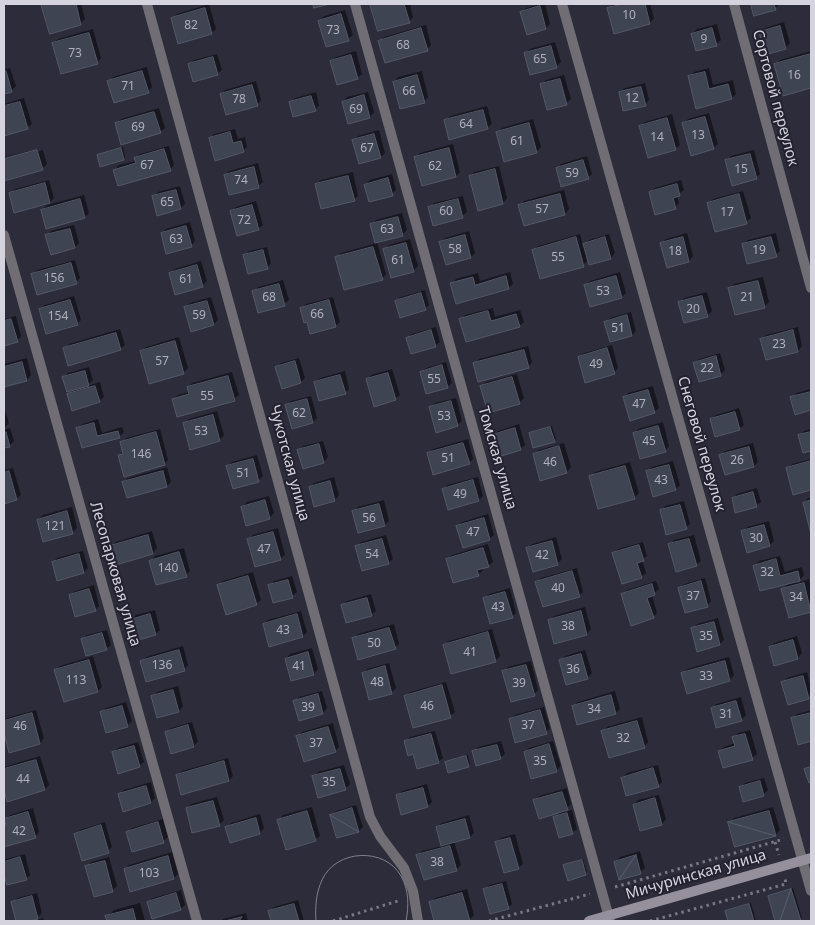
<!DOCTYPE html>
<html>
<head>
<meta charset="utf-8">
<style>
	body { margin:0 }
	#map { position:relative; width:815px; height:925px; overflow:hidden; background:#2d2c3b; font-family:"Noto Sans",sans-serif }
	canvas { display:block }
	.frame { position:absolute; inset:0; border:5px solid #d5d4de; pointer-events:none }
</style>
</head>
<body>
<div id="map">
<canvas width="815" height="925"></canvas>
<div class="frame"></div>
</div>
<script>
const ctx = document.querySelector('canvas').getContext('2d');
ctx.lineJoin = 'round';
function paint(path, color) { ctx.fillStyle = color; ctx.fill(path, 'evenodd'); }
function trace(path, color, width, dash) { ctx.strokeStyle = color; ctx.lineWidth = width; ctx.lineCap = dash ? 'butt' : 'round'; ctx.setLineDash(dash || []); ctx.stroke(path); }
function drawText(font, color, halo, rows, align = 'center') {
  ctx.font = font + ' "Noto Sans",sans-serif'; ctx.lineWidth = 4; ctx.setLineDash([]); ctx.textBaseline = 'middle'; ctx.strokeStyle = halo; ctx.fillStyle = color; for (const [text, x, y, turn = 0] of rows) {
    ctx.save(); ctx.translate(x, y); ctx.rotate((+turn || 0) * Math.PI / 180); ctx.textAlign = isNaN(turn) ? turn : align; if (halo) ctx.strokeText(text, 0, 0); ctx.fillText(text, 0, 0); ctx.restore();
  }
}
paint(new Path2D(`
	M43,4h38l4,15 -4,4 -31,9z
	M209,4l7,25 -5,4 -39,-15 5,-4z
	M372,4h38l3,13 -4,5 -30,8z
	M540,4h5l5,20 -4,4 -24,-16 4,-4z
	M614,4h36l4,14 -4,5 -35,9 -6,-24z
	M752,4h27l-4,5 -20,5z
	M345,10l8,25 -5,4 -29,-18 5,-5z
	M784,22l6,21 -5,5 -25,-16 5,-4z
	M717,24l4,16 -5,4 -24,-10 5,-5z
	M426,25l5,20 -4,4 -47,-8 4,-4z
	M93,29l8,29 -4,5 -44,-20 5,-4z
	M555,42l6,20 -5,5 -31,-14 5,-4z
	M356,51l6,23 -5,4 -26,-17 5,-4z
	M811,51v36l-27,8 -9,-30 5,-5z
	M217,54l5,16 -5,4 -28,-10 5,-4z
	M147,67l5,20 -4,5 -40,-10 5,-5z
	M10,68l6,18 -5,5 -7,2v-23z
	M709,68l4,17 20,-5 3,14 -4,4 -35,9 -8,-30 5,-5z
	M422,71l6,26 -4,5 -30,-20 4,-5z
	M564,75l7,24 -5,4 -25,-18 5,-5z
	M256,81l5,19 -4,5 -36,-11 4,-4z
	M645,83l4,17 -4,5 -25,-13 5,-4z
	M316,92l3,13 -4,5 -24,-8 4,-4z
	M368,92l6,20 -4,5 -27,-15 4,-5z
	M24,98l8,26 -5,4 -23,7v-31z
	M487,106l5,18 -5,4 -42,-7 5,-5z
	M159,108l6,20 -5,4 -43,-9 4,-4z
	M709,113l9,31 -5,4 -29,-25 4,-4z
	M672,114l8,31 -5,4 -35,-23 5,-4z
	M533,119l8,28 -5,5 -38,-20 4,-4z
	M235,129l3,10 7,-2 2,10 -4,4 -33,-12 4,-5z
	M379,130l6,23 -4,4 -27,-16 4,-5z
	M453,144l7,28 -4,4 -40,-19 4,-4z
	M169,146l5,19 -4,5h-55l4,-5 17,-4 -1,-3 5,-4z
	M123,147l2,10 -1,2 -26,-3z
	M42,148l-38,10v-1z
	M43,150l4,14 -5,5 -38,10v-18z
	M754,150l6,24 -4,4 -30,-17 5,-5z
	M587,156l5,18 -4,4 -31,-10 4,-4z
	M258,163l5,19 -5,4 -33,-11 4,-4z
	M499,166l8,32 -4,5 -24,6 -9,-32 4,-5z
	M353,172l5,24 -4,4 -38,-16 5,-4z
	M392,174l4,16 -4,4 -27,-9 5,-5z
	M49,180l5,18 -4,4 -40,-8 5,-5z
	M681,180l3,10 -7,5 2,8 -4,5 -25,-16 5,-4z
	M180,186l5,18 -4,4 -28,-11 5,-5z
	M564,190l5,19 -4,5 -40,11 -5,-19 4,-5z
	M743,191l8,27 -5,4 -38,-18 5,-5z
	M84,195l5,18 -4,4 -43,-7 5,-5z
	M463,196l4,16 -5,4 -32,-8 4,-5z
	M256,201l7,24 -5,4 -27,-18 5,-4z
	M402,213l5,17 -5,5 -25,7 9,32 -4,5 -45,-22 4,-4 36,-10 -5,-18 4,-5z
	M190,222l5,19 -4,5 -29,-13 4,-4z
	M74,225l5,18 -4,4 -28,-11 4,-5z
	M469,231l6,22 -4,4 -30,-15 4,-4z
	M687,233l6,23 -4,5 -21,5 -6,-23 4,-4z
	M776,233l4,18 -4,4 -33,-10 5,-5z
	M580,234l3,12 6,-6 20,-6 6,19 -4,5 -22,1 -6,6 -50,-15 5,-4z
	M410,239l8,27 -5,5 -29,-21 5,-5z
	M267,247l4,16 -4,5 -23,-12 5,-5z
	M75,260l5,18 -4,4 -43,-7 4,-5z
	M201,261l6,20 -5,5 -32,-13 5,-4z
	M510,272l3,12 -4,4 -58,-4 5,-5 22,-6 2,8z
	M620,272l6,21 -4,4 -37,-12 5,-4z
	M763,277l6,25 -4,4 -29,8 -6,-25 4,-5z
	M283,280l6,20 -5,4 -30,-12 4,-5z
	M425,290l4,15 -4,4 -29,-8 5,-4z
	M707,292l5,19 -5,5 -28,-13 5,-5z
	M74,296l7,24 -4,4 -37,-15 5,-4z
	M211,297l7,23 -4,4 -29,-16 5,-5z
	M333,297l7,25 -5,4 -27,-6 -7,-11 5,-5z
	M493,308l2,9 25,-7 4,12 -5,4 -58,-6 4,-5z
	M631,312l5,19 -4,4 -21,6 -6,-19 5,-4z
	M16,316l5,20 -4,5 -13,3v-25z
	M436,327l4,15 -5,4 -28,-8 5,-4z
	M798,327l4,19 -4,5 -31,7 -5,-19 4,-4z
	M120,329l5,16 -5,4h-55l4,-5z
	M179,337l9,31 -4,4 -43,-21 5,-4z
	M612,345l6,23 -4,5 -35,-16 5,-4z
	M528,346l4,16 -4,5 -54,-3 5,-5z
	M720,353l5,17 -4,4 -22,6 -4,-17 4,-4z
	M27,358l4,17 -4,5 -23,6v-22z
	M299,358l6,20 -4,4 -24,-15 4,-4z
	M446,362l6,21 -5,4 -26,-15 5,-4z
	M89,367l4,13 -6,6 13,-4 4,15 -5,4 -30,-7 6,-6 -11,-11 4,-4z
	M392,369l8,26 -5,4 -28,-19 4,-5z
	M345,371l4,18 -4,4 -30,-11 5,-4z
	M232,372l7,23 -5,4h-61l5,-4 11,-3 -1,-5 4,-4z
	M517,374l7,24 -5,5 -38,-16 5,-5z
	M653,386l6,22 -5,4 -30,-14 4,-5z
	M811,389v20l-15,4 -5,-15 5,-5z
	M311,396l6,22 -4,4 -20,6 -7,-22 5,-5z
	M456,398l6,23 -5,4 -27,-17 5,-5z
	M739,408l5,17 -5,4 -28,-10 5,-4z
	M5,410l4,13 -5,5v-17z
	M217,411l7,24 -4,5 -36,-16 5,-5z
	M98,419l4,14 20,-6 2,5 -5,5 -36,10 -5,-19 4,-4z
	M663,422l6,24 -4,5 -31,-17 4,-5z
	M519,424l6,21 -5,4 -27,-14 5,-4z
	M552,426l4,13 -2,2 -24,-7z
	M10,428l4,13 -5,5 -5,1v-17z
	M160,429l8,31 -4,4 -45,-8 5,-5 -2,-8 4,-5z
	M811,429v20l-7,2 -5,-15 5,-5z
	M468,439l5,20 -4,4 -41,-9 5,-5z
	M323,441l5,16 -4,5 -25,-11 4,-5z
	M564,443l7,24 -4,5 -26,7 -7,-25 5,-4z
	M753,443l5,19 -4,4 -28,8 -5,-19 4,-4z
	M257,455l6,21 -4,4 -25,7 -6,-21 4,-4z
	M811,459v30l-17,4 -7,-24 5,-5z
	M673,461l7,24 -4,4 -29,-18 5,-4z
	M630,462l9,31 -5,5 -44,-21 5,-5z
	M167,467l4,15 -4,4 -39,11 -4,-15 4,-4z
	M13,468l8,27 -5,4 -12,4v-33z
	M334,477l5,18 -4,5 -20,5 -5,-18 4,-4z
	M478,477l5,19 -4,4 -36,-10 4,-5z
	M757,488l4,14 -5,4 -23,-8 4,-4z
	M269,496l5,17 -5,5 -27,-11 5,-5z
	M808,498h3v31l-7,-26z
	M384,500l5,21 -4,4 -31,-14 4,-4z
	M684,501l6,23 -4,4 -25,-17 4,-5z
	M72,507l5,21 -4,4 -29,8 -6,-20 5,-5z
	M488,514l6,21 -5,4 -32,-13 5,-4z
	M769,521l5,20 -4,4 -22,6 -5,-19 4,-5z
	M278,528l7,27 -5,4 -31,-20 4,-4z
	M152,531l5,17 -4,5 -41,-7 4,-4z
	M386,535l7,24 -5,4 -31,-16 4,-5z
	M694,535l7,26 -5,4 -26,-20 4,-5z
	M556,537l6,22 -4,4 -31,-15 5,-4z
	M643,542l4,14 -5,4 4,13 -5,4 -27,-23 4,-5z
	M488,544l5,18 -5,4 -6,2 1,2 -5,5 -31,-16 5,-4z
	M184,548l6,23 -4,4 -35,-14 4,-5z
	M83,551l5,17 -4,4 -31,-10 4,-4z
	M780,556l5,16 17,-5 2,8 -7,8 12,-4 2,10v22l-21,6 -8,-27 8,-8 -35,-16 4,-5z
	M577,568l6,24 -4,4 -42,-14 4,-4z
	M253,572l8,28 -5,4 -38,-18 5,-5z
	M292,576l5,16 -5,4 -23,-10 5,-5z
	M705,578l6,23 -4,5 -27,-18 4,-4z
	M656,581l3,8 -7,6 5,18 -4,4 -30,-23 4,-4z
	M94,585l5,21 -4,4 -25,-15 5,-4z
	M510,588l6,25 -4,4 -28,-18 5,-5z
	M371,594l5,17 -5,4 -28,-10 4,-4z
	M585,607l6,22 -4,5 -32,8 -6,-22 5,-4z
	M155,610l5,20 -4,4 -25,-14 5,-5z
	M301,611l6,21 -4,4 -39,-12 4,-4z
	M718,618l6,22 -4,4 -22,6 -5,-21 4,-5z
	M394,624l5,20 -4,4 -41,-9 4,-5z
	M492,629l8,27 -5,5 -50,-16 4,-4z
	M107,630l4,15 -5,4 -24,-9 5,-5z
	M797,636l5,17 -4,5 -23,6 -5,-17 4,-4z
	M183,646l5,19 -4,5 -43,-8 5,-5z
	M312,648l6,21 -4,5 -28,-15 4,-5z
	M585,650l7,23 -5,5 -27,-17 5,-5z
	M93,656l9,31 -4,4 -42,-21 4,-4z
	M729,657l5,18 -4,5 -42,12 -6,-18 5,-5z
	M531,661l7,29 -4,5 -30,-23 4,-5z
	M389,663l7,25 -4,4 -29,-19 4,-4z
	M807,672l4,16v7l-3,3 -25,-16 4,-4z
	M446,682l9,30 -5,4 -45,-19 5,-5z
	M178,686l5,20 -4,5 -21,6 -6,-20 5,-5z
	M322,691l5,17 -4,5 -24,6 -5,-17 5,-5z
	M615,691l5,18 -4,4 -43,-7 5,-4z
	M741,697l5,18 -5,5 -29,-11 4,-5z
	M126,702l6,19 -5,5 -25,-13 4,-5z
	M544,707l6,21 -4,5 -36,-14 5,-4z
	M36,710l8,28 -4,5 -30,8 -6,-23v-7l3,-3z
	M811,710v30l-12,4 -7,-25 5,-5z
	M642,717l6,25 -4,5 -41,-16 4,-4z
	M192,722l6,19 -4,5 -28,-14 5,-4z
	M333,723l6,24 -4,4 -37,-14 4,-5z
	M750,730l7,24 -5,4 -33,-7 5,-4 11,-4 -2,-5 5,-5z
	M435,731l8,27 -5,4 -24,-9 -9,-11 5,-5z
	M501,741l4,13 -5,4 -26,-6 4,-5z
	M553,741l8,25 -5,5 -31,-19 4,-4z
	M138,742l6,20 -5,4 -26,-14 5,-4z
	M468,755l2,9 -2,2 -22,-4z
	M40,756l9,29 -4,4 -37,11 -4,-14v-19z
	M228,758l5,18 -4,4 -52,-5 5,-4z
	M344,765l6,19 -5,5 -32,-12 5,-5z
	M658,765l4,17 -4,4 -36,-8 5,-5z
	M764,778l4,12 -5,5 -23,-8 5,-4z
	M151,782l4,16 -4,4 -27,8 -5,-16 5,-4z
	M427,784l5,18 -4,4 -31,-10 5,-5z
	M567,788l4,16 -7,8 8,-2 5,19 -5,4 -17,-15 7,-8 -27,-9 4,-5z
	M659,795l7,24 -4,5 -21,6 -7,-25 4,-5z
	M217,797l7,23 -5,5 -32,-17 4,-4z
	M356,805l7,22 -4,4 -28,-16 5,-4z
	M312,807l8,29 -5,4 -36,-20 4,-5z
	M773,807l7,23 -4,5 -47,-12 5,-5z
	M33,808l6,24 -4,5 -31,9v-22l3,-1 -1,-4 4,-4z
	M260,814l4,14 -4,5 -29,8 -4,-13 4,-5z
	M469,815l5,18 -4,4 -16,4 7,24 -5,5 -38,-15 4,-4 20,-5 -5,-19 5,-4z
	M163,819l5,18 -5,4 -36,-9 5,-4z
	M105,822l7,25 -4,4 -33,-17 5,-4z
	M515,834l8,30 -5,4 -22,-26 5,-4z
	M640,851l5,17 -5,4 -25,-10 5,-5z
	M172,852l6,22 -4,4 -43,13 -6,-22 4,-4z
	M25,854l5,21 -4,4 -19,5 -3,-13v-10l2,-2z
	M109,857l8,29 -4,4 -18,6 -8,-29 4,-5z
	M583,859l4,13 -2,2 -20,-8z
	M506,881l6,23 -4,4 -23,-18 4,-5z
	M793,888l9,30 -6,3h-19l-7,-25z
	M467,889l7,26 -5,5 -5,1h-29l-5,-19 5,-4z
	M181,890l4,15 -5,4 -32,-7 5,-4z
	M37,893l5,20 -7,7 8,-2 1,3h-26l-5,-18 4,-5z
	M298,900l6,21h-32l-3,-10 5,-4z
	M140,903l5,18h-37l-1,-4 7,-7z
	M751,903l5,18h-27l-2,-9 1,-2z
	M246,913l2,8h-27l2,-2z`), '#0007');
const building = new Path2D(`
	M41,4h35l5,21 -31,9z
	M313,4h17l-16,4z
	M370,4h34l6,19 -32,8z
	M623,4h22l5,20 -36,10 -7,-26z
	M751,4h23l2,6 -22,6z
	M540,6l6,23 -19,6 -7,-23z
	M205,8l7,26 -34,10 -7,-26z
	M341,14l8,27 -23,6 -8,-26z
	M780,26l6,23 -21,6 -6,-23z
	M421,28l7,23 -43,12 -7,-22z
	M712,28l5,18 -21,5 -5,-17z
	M89,33l9,31 -37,10 -9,-31z
	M551,46l6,22 -27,7 -6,-22z
	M811,54v34l-28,8 -9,-32z
	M351,55l7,24 -21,6 -7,-24z
	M213,57l5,18 -25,7 -5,-18z
	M6,71l6,21 -8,2v-22z
	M142,71l7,22 -35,10 -7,-22z
	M705,72l4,17 19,-5 4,15 -36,10 -8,-33z
	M417,75l8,28 -25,6 -7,-27z
	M560,79l7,26 -20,5 -7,-26z
	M252,85l6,21 -32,9 -6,-21z
	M641,87l5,19 -23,5 -4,-19z
	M364,95l6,23 -22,6 -6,-22z
	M311,96l5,15 -23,6 -4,-15z
	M20,102l8,27 -24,7v-30z
	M483,110l5,19 -39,11 -5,-20z
	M154,112l7,21 -40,12 -6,-22z
	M705,117l9,32 -23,7 -9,-33z
	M667,118l9,32 -28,8 -9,-32z
	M529,123l8,30 -33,9 -8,-30z
	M230,132l3,11 8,-2 3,11 -29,9 -6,-23z
	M374,134l7,24 -22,6 -7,-24z
	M121,148l3,12 -24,7 -3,-12z
	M449,148l7,29 -34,9 -8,-29z
	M164,149l7,22 -53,15 -5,-16 23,-7 -2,-5z
	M37,150l6,20 -39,11v-22z
	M750,154l7,25 -25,7 -7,-26z
	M583,160l6,19 -28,8 -5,-19z
	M254,167l5,21 -30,7 -5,-20z
	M495,169l8,35 -25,7 -9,-35z
	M348,176l7,25 -34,8 -6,-25z
	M388,178l5,18 -24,6 -5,-17z
	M45,183l5,20 -36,10 -5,-20z
	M677,184l3,12 -7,2 3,11 -21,6 -6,-23z
	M176,190l5,19 -24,7 -5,-20z
	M560,194l5,21 -41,11 -6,-21z
	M739,194l8,30 -32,8 -8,-29z
	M80,199l5,19 -39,11 -5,-19z
	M458,199l5,19 -30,8 -5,-19z
	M252,205l7,25 -22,6 -7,-25z
	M398,217l5,19 -28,7 -5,-19z
	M186,226l6,21 -26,7 -5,-21z
	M70,229l5,19 -24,7 -6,-20z
	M465,235l6,23 -25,7 -7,-23z
	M576,237l8,30 -44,12 -8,-29z
	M605,237l6,22 -22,6 -6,-21z
	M683,237l6,25 -22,6 -7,-25z
	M771,237l6,20 -30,7 -5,-20z
	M406,243l8,29 -23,6 -8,-29z
	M373,247l10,33 -39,10 -9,-33z
	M263,250l5,19 -20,5 -5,-19z
	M71,263l6,21 -40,11 -6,-21z
	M197,265l6,22 -28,8 -6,-22z
	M506,276l3,13 -53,15 -6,-21 23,-6 2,8z
	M616,276l6,22 -32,9 -6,-22z
	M758,281l7,27 -30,7 -7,-27z
	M279,284l6,22 -27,7 -6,-22z
	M421,293l5,17 -26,8 -5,-17z
	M702,296l6,21 -24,6 -6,-21z
	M70,300l8,25 -32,9 -7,-25z
	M329,300l7,27 -26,7 -3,-12 -3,1 -4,-15z
	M207,301l7,24 -23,7 -7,-25z
	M488,311l3,10 25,-7 4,13 -54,15 -7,-23z
	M627,315l5,21 -22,6 -6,-20z
	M11,319l7,23 -14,4v-25z
	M431,330l5,17 -25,7 -5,-16z
	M793,330l5,22 -32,8 -6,-21z
	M116,333l5,17 -53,16 -5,-18z
	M175,341l9,33 -35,10 -9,-33z
	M607,348l8,26 -30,9 -7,-26z
	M524,350l5,18 -51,14 -5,-19z
	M716,356l5,20 -22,6 -6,-19z
	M295,361l6,22 -19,6 -7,-22z
	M22,362l5,19 -23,6v-20z
	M442,365l6,23 -22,6 -6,-22z
	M85,371l4,15 -22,6 -5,-15z
	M388,373l8,27 -22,7 -8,-28z
	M340,375l6,19 -27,7 -5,-19z
	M228,376l7,25 -58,16 -5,-18 17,-5 -2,-7z
	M512,377l8,27 -32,9 -8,-27z
	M95,386l5,16 -28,9 -5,-17z
	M648,390l7,23 -25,8 -7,-24z
	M811,392v18l-16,5 -5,-18z
	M307,399l6,24 -21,6 -7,-24z
	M451,401l7,25 -22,7 -7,-26z
	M735,412l5,18 -25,7 -5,-18z
	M213,415l7,26 -30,9 -7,-27z
	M94,423l3,13 21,-5 2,7 -38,10 -6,-20z
	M658,426l8,26 -26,7 -7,-26z
	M550,427l5,15 -22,6 -4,-15z
	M515,428l6,22 -23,7 -6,-22z
	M4,432h2l4,15 -6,1z
	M156,432l9,33 -41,12 -6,-22 5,-1 -3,-12z
	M811,432v19l-8,2 -5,-18z
	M463,443l7,21 -37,11 -6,-22z
	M319,444l5,19 -21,6 -6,-19z
	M559,446l8,27 -27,8 -7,-27z
	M749,447l5,20 -29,8 -6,-20z
	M253,459l6,23 -26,7 -7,-23z
	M811,461v29l-18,5 -7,-27z
	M669,465l7,25 -23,7 -7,-26z
	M625,466l10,33 -37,10 -9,-33z
	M9,471l8,29 -13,4v-31z
	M163,471l4,16 -40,11 -5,-16z
	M473,480l6,21 -31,9 -6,-21z
	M330,481l5,20 -21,6 -5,-20z
	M753,492l4,15 -22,6 -3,-15z
	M265,500l5,19 -24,7 -5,-19z
	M811,500v34l-8,-31z
	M379,504l6,22 -27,7 -6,-22z
	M680,505l7,24 -21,6 -6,-25z
	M67,511l6,23 -30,8 -6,-22z
	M484,518l6,22 -27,8 -7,-22z
	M764,525l6,21 -23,7 -6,-22z
	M273,532l8,28 -26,7 -8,-28z
	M148,535l5,19 -37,11 -6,-19z
	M382,539l7,25 -27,7 -7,-25z
	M689,539l8,27 -21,6 -8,-28z
	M552,541l6,24 -25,7 -7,-24z
	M639,545l5,16 -7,2 5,15 -20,6 -10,-31z
	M483,548l6,19 -12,3 2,6 -26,7 -7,-24z
	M179,552l8,25 -31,8 -7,-24z
	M79,554l5,19 -27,8 -5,-19z
	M776,559l4,17 18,-5 2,10 -40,10 -7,-25z
	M572,571l8,26 -37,10 -8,-25z
	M248,576l9,29 -31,10 -9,-30z
	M288,580l5,18 -20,5 -5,-18z
	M701,581l7,26 -23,6 -7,-25z
	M804,583l7,29 -22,6 -8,-29z
	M652,584l3,11 -8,3 7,20 -23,8 -10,-32z
	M89,589l7,22 -21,6 -6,-22z
	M505,592l8,26 -23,6 -7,-26z
	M367,598l5,18 -26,7 -5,-18z
	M581,611l6,24 -33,9 -6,-24z
	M150,614l6,21 -21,6 -5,-21z
	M297,614l6,23 -34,10 -6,-23z
	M714,622l6,23 -23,7 -6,-24z
	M389,628l7,21 -38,11 -6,-22z
	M488,632l8,30 -45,12 -8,-29z
	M102,633l5,17 -21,6 -5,-17z
	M793,640l5,19 -24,7 -5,-19z
	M179,650l6,21 -39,11 -6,-21z
	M308,652l6,23 -23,6 -6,-22z
	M581,654l7,25 -22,6 -7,-25z
	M89,660l9,32 -34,10 -10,-32z
	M725,661l5,20 -43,13 -6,-21z
	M526,665l9,31 -24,6 -9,-31z
	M385,666l7,28 -23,6 -7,-27z
	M803,676l6,23 -21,6 -7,-23z
	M442,685l9,33 -38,10 -9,-32z
	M173,690l6,22 -22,6 -6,-22z
	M318,694l5,20 -24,7 -6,-20z
	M611,695l5,19 -39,11 -5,-19z
	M736,701l6,20 -26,7 -5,-20z
	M122,706l6,21 -22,6 -6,-21z
	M540,710l7,24 -32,9 -6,-24z
	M32,713l8,31 -31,9 -5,-20v-12z
	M811,713v28l-13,4 -7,-27z
	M637,721l8,27 -36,10 -8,-27z
	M188,725l6,22 -23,7 -6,-22z
	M328,727l8,25 -32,10 -8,-26z
	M431,734l8,29 -22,6 -4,-15 -5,2 -4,-15z
	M745,734l8,26 -30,8 -5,-17 17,-5 -3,-9z
	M549,744l8,28 -26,7 -7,-27z
	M497,745l4,14 -25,7 -4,-15z
	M134,746l6,21 -22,7 -6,-22z
	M466,756l3,11 -21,6 -3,-11z
	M36,760l9,30 -38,12 -3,-12v-21z
	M224,761l5,20 -48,14 -5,-20z
	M811,767v15l-2,1 -5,-14z
	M653,768l6,19 -33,9 -5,-18z
	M340,769l6,21 -28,8 -6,-22z
	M760,781l4,15 -21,6 -4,-15z
	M146,786l5,17 -28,9 -5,-18z
	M423,788l5,19 -27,8 -5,-20z
	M562,792l6,18 -29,9 -6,-19z
	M655,798l7,27 -22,6 -7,-26z
	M213,801l7,25 -28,7 -6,-25z
	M352,808l7,24 -29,-17z
	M307,811l9,30 -30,9 -9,-30z
	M769,811l7,25 -48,-14z
	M28,812l8,26 -32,9v-21l2,-1 -2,-6z
	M567,813l6,21 -14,4 -6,-21z
	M330,815l29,17 -22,6z
	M256,818l4,16 -30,9 -5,-16z
	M465,819l5,19 -29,8 -5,-19z
	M158,822l6,21 -32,9 -6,-20z
	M728,822l48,14 -41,11z
	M101,825l8,28 -27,8 -8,-27z
	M510,838l9,31 -15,4 -9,-31z
	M450,846l7,25 -33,9 -8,-25z
	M636,855l5,19 -22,6z
	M636,855l-17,25 -5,-18z
	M168,856l6,23 -44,13 -6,-23z
	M20,857l7,23 -20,5 -3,-9v-14z
	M582,860l4,15 -18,6 -5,-16z
	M105,861l8,31 -19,5 -9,-31z
	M502,884l7,25 -19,5 -7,-25z
	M791,889l-11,32h-5l-7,-25z
	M791,889l10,32h-21z
	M176,893l5,17 -29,9 -5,-17z
	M462,893l8,28h-36l-5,-19z
	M32,896l6,23 -8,2h-14l-5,-19z
	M294,904l5,17h-28l-3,-10z
	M749,904l5,17h-26l-3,-10z
	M133,909l3,12h-29l-2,-5z
	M242,917l-3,4h-14z`);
paint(building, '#3f4453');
trace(building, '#535868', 1);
trace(new Path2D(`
	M775,842l4,13
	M615,887l169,-48
	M333,921l68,-21
	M489,921l101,-27
	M650,921l136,-37 -1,-6`), '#787784', 3, [2.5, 4]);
trace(new Path2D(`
	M147,4l223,813 10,19 24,32 9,23 5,30
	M355,4l255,917
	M562,4l249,887
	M734,4l77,284
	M4,235l193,686`), '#716d74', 10);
trace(new Path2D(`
	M589,921l222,-63`), '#96909c', 10);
trace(new Path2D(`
	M316,921c-1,-14 0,-28 6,-41 14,-31 63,-33 79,-4 8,14 8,30 5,45`), '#807f8b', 1);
drawText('12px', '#b0b0bb', null, [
	["10",629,16],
	["82",191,26],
	["73",333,31],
	["9",704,40],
	["68",403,46],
	["73",75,54],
	["65",540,60],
	["16",794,76],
	["71",128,87],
	["66",409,92],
	["12",632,99],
	["78",239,100],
	["69",356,110],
	["64",466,125],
	["69",138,128],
	["13",698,136],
	["14",657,138],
	["61",517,142],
	["67",367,149],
	["67",147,166],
	["62",435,167],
	["15",741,170],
	["59",572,174],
	["74",241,181],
	["65",167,203],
	["57",542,210],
	["60",446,212],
	["17",727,213],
	["72",244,221],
	["63",387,230],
	["63",176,240],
	["58",455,250],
	["19",759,251],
	["18",675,252],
	["55",558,258],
	["61",398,261],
	["156",54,279],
	["61",186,280],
	["53",603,292],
	["68",269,298],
	["21",747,298],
	["20",693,310],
	["66",317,315],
	["59",199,316],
	["154",58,317],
	["51",618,329],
	["23",779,345],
	["57",162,362],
	["49",596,365],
	["22",707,369],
	["55",434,380],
	["55",207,397],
	["47",639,405],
	["62",299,414],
	["53",444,417],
	["53",201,432],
	["45",649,442],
	["146",141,455],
	["51",448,459],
	["26",737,461],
	["46",550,463],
	["51",243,474],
	["43",661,481],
	["49",460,495],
	["56",369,519],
	["121",55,527],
	["47",473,533],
	["30",756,539],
	["47",264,550],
	["54",372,555],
	["42",542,556],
	["140",168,569],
	["32",767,573],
	["40",558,589],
	["37",693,597],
	["34",796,598],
	["43",498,608],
	["38",568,627],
	["43",283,631],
	["35",706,637],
	["50",374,644],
	["41",470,653],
	["136",162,666],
	["41",299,667],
	["36",573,670],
	["33",706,677],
	["113",76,681],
	["48",377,683],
	["39",519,684],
	["46",427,707],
	["39",308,708],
	["34",594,710],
	["31",726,715],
	["37",528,726],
	["46",20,727],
	["32",623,739],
	["37",316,744],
	["35",540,762],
	["44",23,780],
	["35",329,783],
	["42",19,832],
	["38",437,863],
	["103",149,874]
]);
drawText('15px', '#d5d4de', '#242230', [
	["Сортовой переулок",775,98,75],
	["Снеговой переулок",701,444,74],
	["Томская улица",497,458,74],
	["Чукотская улица",289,463,75],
	["Лесопарковая улица",115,574,74],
	["Мичуринская улица",696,875,-16]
]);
</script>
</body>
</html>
